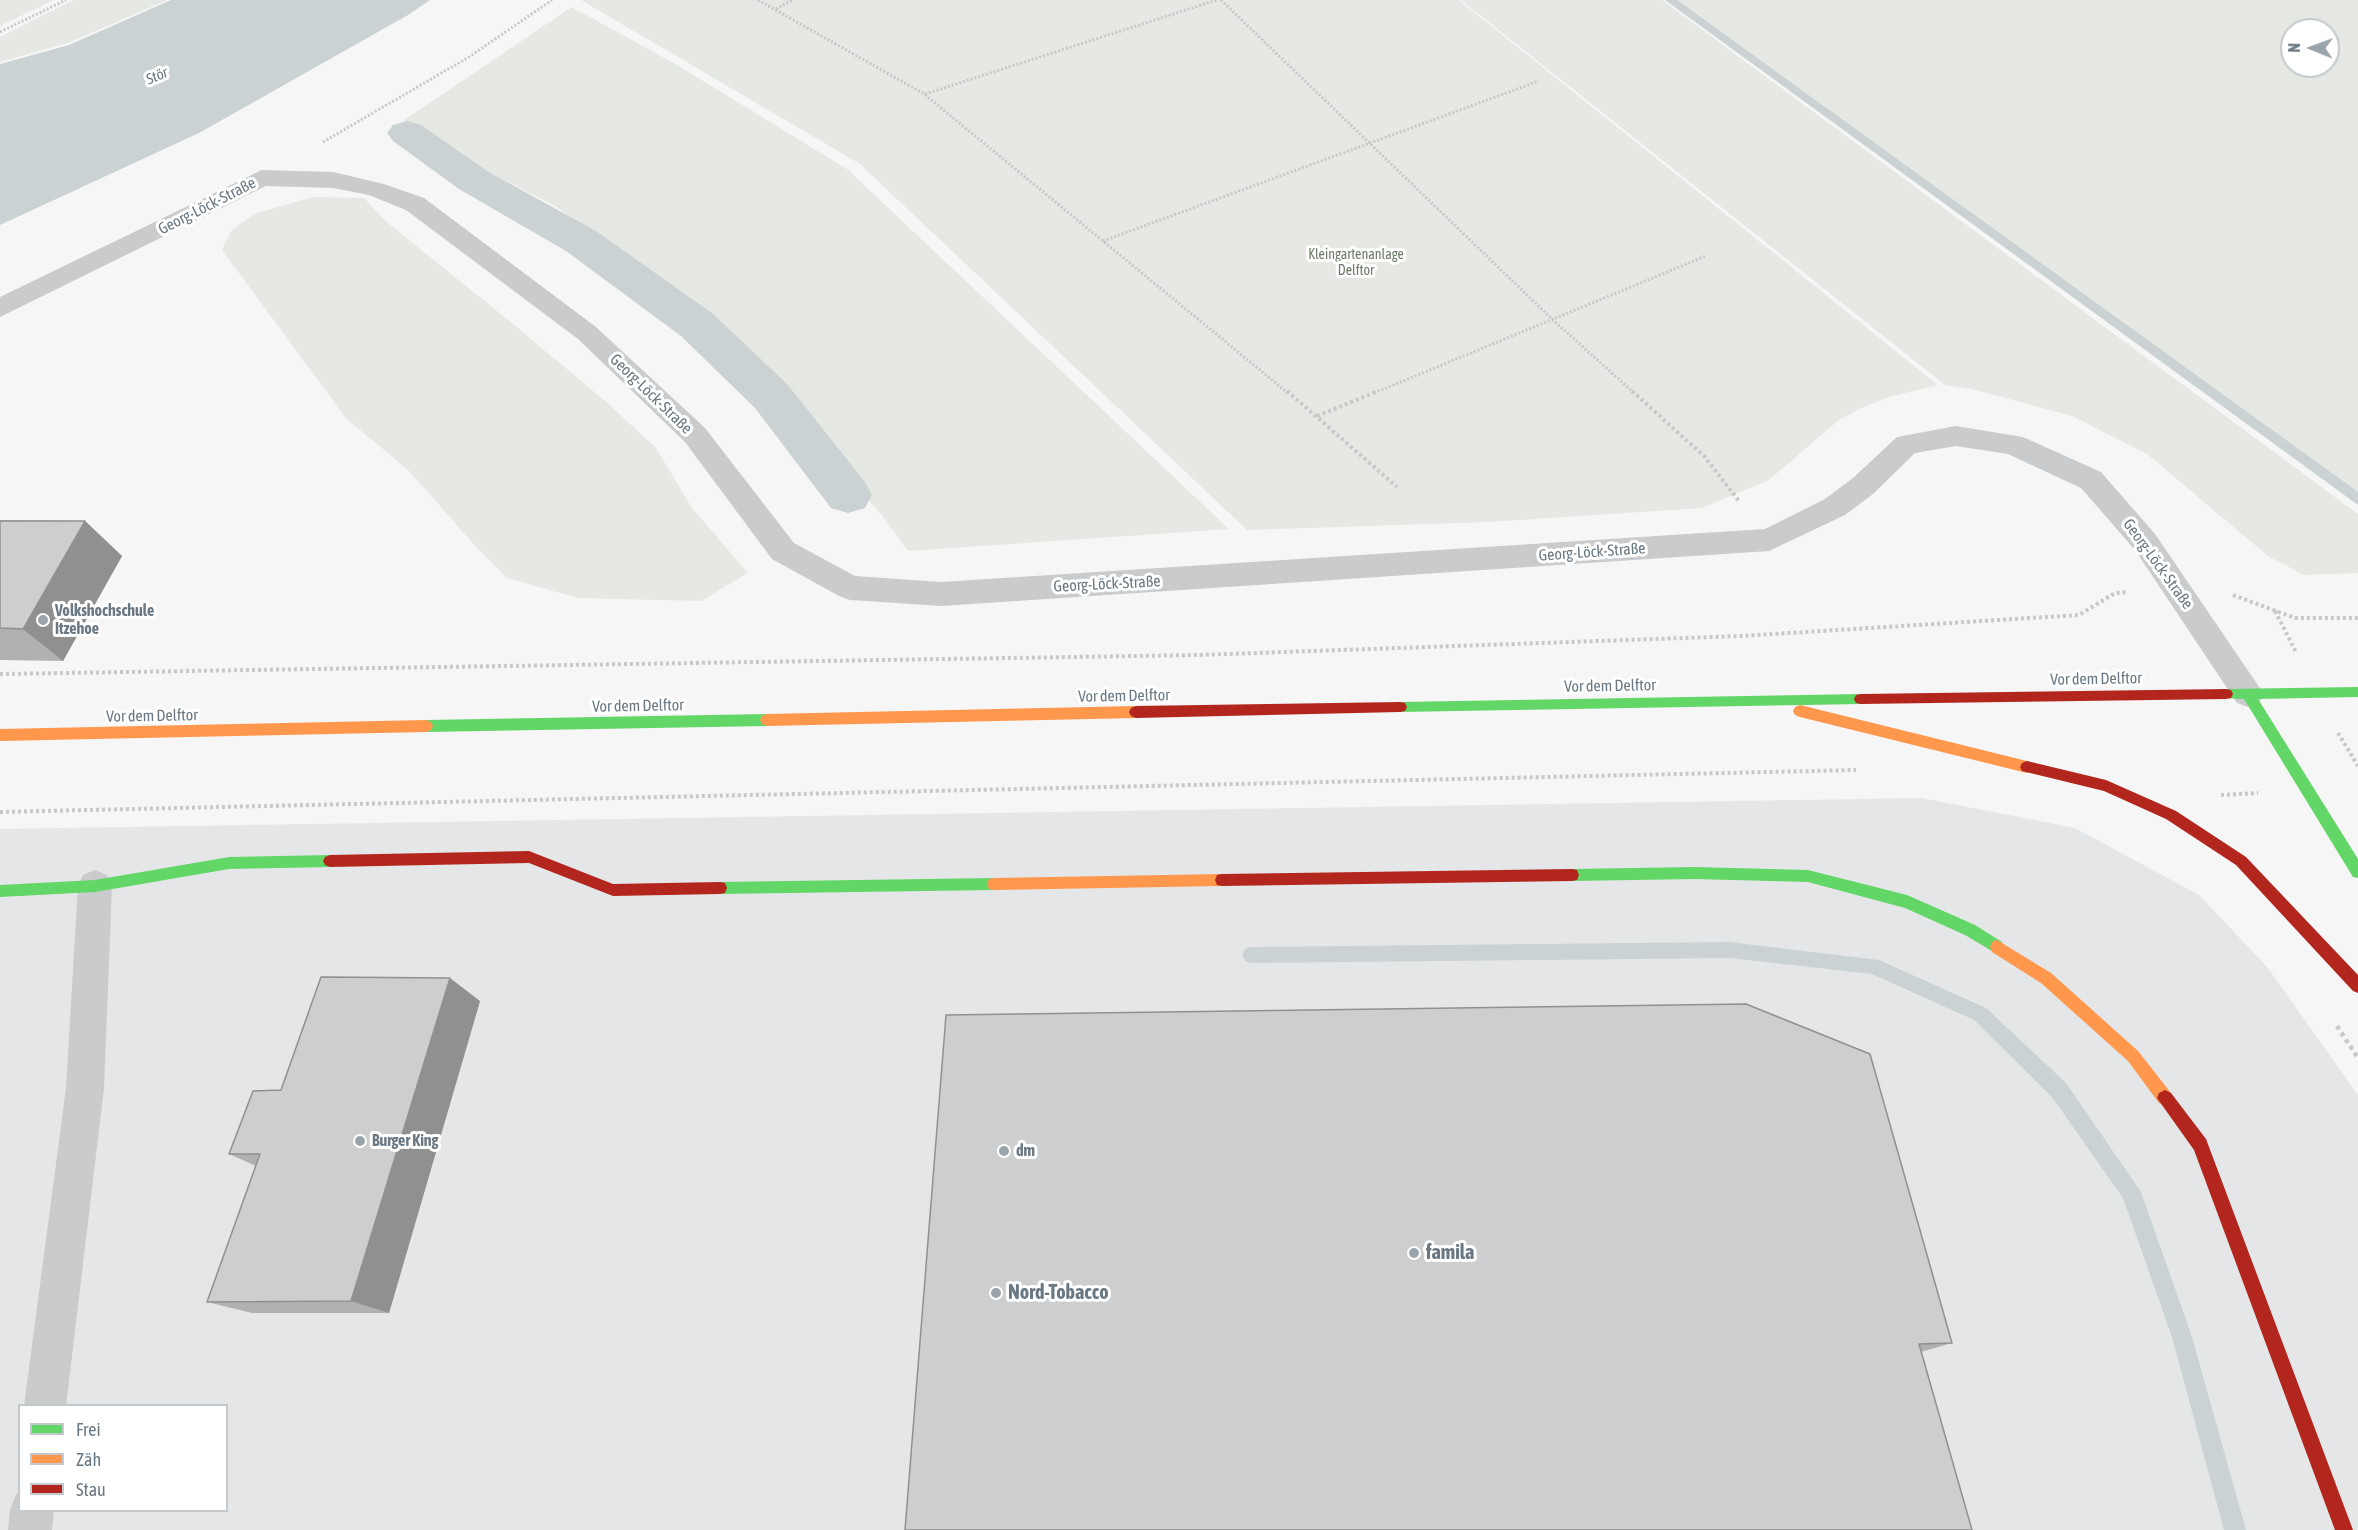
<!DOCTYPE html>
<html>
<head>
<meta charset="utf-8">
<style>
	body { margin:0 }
	#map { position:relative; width:2358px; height:1530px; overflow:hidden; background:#f6f6f6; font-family:"Asap Condensed",sans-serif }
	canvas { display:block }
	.legend { position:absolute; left:18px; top:1404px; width:210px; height:108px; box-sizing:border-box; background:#fff; border:2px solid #c3c9cd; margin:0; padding:8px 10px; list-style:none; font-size:18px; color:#697883 }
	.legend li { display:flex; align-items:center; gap:12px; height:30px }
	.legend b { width:30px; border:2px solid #c3c9cd }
	.north { position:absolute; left:2280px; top:18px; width:60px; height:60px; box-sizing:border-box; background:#fff; border:2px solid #c3c9cd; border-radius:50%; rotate:271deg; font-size:16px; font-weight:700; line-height:24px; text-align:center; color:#697883 }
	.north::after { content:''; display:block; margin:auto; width:21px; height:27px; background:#9aa4ab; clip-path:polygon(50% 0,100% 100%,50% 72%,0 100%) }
</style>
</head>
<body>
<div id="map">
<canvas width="2358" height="1530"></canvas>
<ul class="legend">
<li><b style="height:8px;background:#63d668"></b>Frei</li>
<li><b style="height:8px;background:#ff974d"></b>Zäh</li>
<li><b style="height:8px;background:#b3261e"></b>Stau</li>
</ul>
<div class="north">N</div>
</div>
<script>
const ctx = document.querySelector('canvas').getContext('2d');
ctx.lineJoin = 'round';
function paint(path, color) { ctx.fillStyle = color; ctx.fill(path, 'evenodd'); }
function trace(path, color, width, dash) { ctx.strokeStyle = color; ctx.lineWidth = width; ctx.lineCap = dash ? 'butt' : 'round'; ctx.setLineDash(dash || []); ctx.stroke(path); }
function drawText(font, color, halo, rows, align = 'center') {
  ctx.font = font + ' "Asap Condensed",sans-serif'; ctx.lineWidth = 6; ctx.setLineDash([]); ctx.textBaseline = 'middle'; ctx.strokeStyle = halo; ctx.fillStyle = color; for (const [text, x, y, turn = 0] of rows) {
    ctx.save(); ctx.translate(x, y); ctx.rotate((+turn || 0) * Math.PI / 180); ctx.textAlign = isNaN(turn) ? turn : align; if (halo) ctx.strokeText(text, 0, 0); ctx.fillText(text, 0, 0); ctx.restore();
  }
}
paint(new Path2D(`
	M1922,798l153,30 124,67 69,73 90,127v435h-2358v-701zM20,1406h206v104h-206z`), '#e5e6e7');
paint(new Path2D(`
	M0,0h54l-54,26z
	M73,0h94l-99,43 -68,19v-25z
	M581,0h878l479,385 -49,12 -28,11 -22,12 -70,60 -67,28 -214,14 -241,8 -387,-366z
	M1461,0h201l696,514v59l-54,2 -36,-19 -121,-102 -75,-38 -96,-26 -31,-5z
	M1673,0h685v497zM2292,30h36v36h-36z
	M572,7l105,58 170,104 382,360 -321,22 -23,-32 -164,-190 -164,-122 -92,-47 -61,-40z
	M313,197l51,1 19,21 124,100 97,81 52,48 36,60 56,65 -47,28 -123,-3 -71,-20 -38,-39 -59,-67 -64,-54 -124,-168 9,-19 23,-17z`), '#e5e8e3');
paint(new Path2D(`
	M171,0h259l-22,15 -209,118 -199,92v-161l69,-19z`), '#cbd2d4');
paint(new Path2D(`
	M1665,0h12l681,492v13z
	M1729,942l150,18 107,48 80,75 75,109 51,145 54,193h-22l-52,-193 -49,-139 -71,-101 -78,-77 -102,-46 -143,-16 -478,5 -6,-2 -3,-6 3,-6 6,-2z`), '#cbd2d4');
paint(new Path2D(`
	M407,121l14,4 66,46 109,60 117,83 74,70 78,98 7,13 -7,13 -17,5 -17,-5 -76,-100 -74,-72 -115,-85 -107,-62 -66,-48 -6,-8 6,-8z`), '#cbd2d4');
trace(new Path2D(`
	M758,0l166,94 364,299
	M1221,0l331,319 82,74
	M776,9l16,-9
	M0,32l66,-32
	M925,94l292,-94
	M323,142l146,-85 83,-57
	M1103,241l436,-160
	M1374,393l332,-137`), '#c7c8c9', 3, [2, 2]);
trace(new Path2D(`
	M1287,391l110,96
	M1632,391l72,65 35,45
	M1317,416l61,-25
	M2233,595l62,23h63
	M2275,611l21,41
	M0,674l1198,-19 543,-19 338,-21 36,-22 13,-1
	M2338,733l20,33
	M2221,795l37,-2
	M0,812l1856,-42`), '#c7c8c9', 4, [3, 3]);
trace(new Path2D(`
	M2337,1026l21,32`), '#c7c8c9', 4.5, [4, 4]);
paint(new Path2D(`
	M262,170l71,2 51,12 40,14 172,129 109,101 89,115 61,33 86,6 824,-53 60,-30 28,-21 44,-41 59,-11 67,11 78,35 54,62 109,160 -5,9 -11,4 -11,-4 -102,-153 -54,-62 -73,-34 -52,-8 -41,7 -42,41 -28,21 -76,36 -828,55 -91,-6 -11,-4 -67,-37 -87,-117 -107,-103 -172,-129 -37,-15 -36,-7 -67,-2 -266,131v-20z
	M95,870l12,5 5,11 -8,202 -38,318h-42l42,-318 12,-202 5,-11z
	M20,1493v17h34l-2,20h-44l2,-20 6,-16z`), '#c9cbcc');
paint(new Path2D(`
	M2358,687v10l-100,2 100,160v19l-5,-1 -109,-178 -23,-1 -2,-4 2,-4 5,-1z
	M1861,694l5,1 2,4 -2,4 -5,1 -461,8 -5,-1 -2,-4 2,-4 5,-1z
	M767,714l5,2 2,4 -2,4 -5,2 -341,6 -5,-2 -2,-4 2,-4 5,-2z
	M330,855l5,2 2,4 -2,4 -5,2 -101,2 -134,23 -95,5v-12l95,-5 134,-23z
	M1695,867l113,3 99,25 68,30 27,17 2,5 -2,5 -5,2 -32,-19 -60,-27 -97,-26 -113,-3 -123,2 -5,-1 -2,-5 2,-5 5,-1z
	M994,878l5,1 2,5 -2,5 -5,1 -274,4 -5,-1 -2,-5 2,-5 5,-1z`), '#63d668');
paint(new Path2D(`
	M1800,705l227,56 5,2 2,4 -2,4 -5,2 -227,-56 -5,-2 -2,-4 2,-4z
	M1136,706l5,2 2,4 -2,4 -5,2 -369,8 -5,-2 -2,-4 2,-4 5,-2z
	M426,720l5,2 2,4 -2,4 -5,2 -426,9v-12z
	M1222,874l5,1 2,5 -2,5 -5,1 -228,4 -5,-1 -2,-5 2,-5 5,-1z
	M1997,940l54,33 87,78 33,42 2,5 -2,5 -6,3 -6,-3 -31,-42 -87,-78 -49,-31 -2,-5 2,-5z`), '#ff974d');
paint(new Path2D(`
	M2226,689l5,1 2,4 -2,4 -5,1 -365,5 -5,-1 -2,-4 2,-4 5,-1z
	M1400,702l5,1 2,4 -2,4 -5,1 -264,6 -5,-2 -2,-4 2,-4 5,-2z
	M2027,761l79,19 70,31 70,46 112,118v18l-5,-2 -117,-126 -70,-46 -62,-28 -82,-20 -2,-4 2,-4z
	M529,851l84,33 107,-2 5,1 2,5 -2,5 -5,1 -107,2 -84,-33 -199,4 -5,-2 -2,-4 2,-4 5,-2z
	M1572,869l5,1 2,5 -2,5 -5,1 -350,5 -5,-1 -2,-5 2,-5 5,-1z
	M2165,1090l6,3 35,46 147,391h-18l-141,-380 -37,-52 2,-5z`), '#b3261e');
paint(new Path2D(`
	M0,520l85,1 37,35 -59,105 -63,-1z
	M480,1001l-91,312h-137l-45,-11 49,-136 -27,-12 52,-64z
	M946,1015l1006,328 -31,9z`), '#b0b1b2');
paint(new Path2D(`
	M85,521l37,35 -59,105 -40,-32z
	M450,978l30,23 -91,312 -38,-12z`), '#909091');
const building = new Path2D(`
	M0,521h85l-62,108 -23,-1z
	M321,977l129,1 -99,323 -144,1 53,-148h-31l24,-63 28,-1z
	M1746,1004l124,50 82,289 -33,1 53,186h-1067l41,-515z`);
paint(building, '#cdcecf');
trace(building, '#909091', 1.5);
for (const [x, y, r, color] of [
	[43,620,6,"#9aa4ab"],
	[360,1141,6,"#9aa4ab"],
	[1004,1151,6,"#9aa4ab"],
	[1414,1253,6,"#9aa4ab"],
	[996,1293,6,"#9aa4ab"]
]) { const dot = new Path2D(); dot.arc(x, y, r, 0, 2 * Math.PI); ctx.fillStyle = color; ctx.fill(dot); trace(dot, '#fff', 2); }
drawText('14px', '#6c7a67', '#fff', [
	["Kleingartenanlage",1356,255],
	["Delftor",1356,271]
]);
drawText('italic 15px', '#65787f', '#fff', [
	["Stör",157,76,-23]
]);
drawText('16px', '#697883', '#fff', [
	["Georg-Löck-Straße",207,206,-27],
	["Georg-Löck-Straße",651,394,44],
	["Georg-Löck-Straße",1592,552,-4],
	["Georg-Löck-Straße",2158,564,54],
	["Georg-Löck-Straße",1107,584,-3],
	["Vor dem Delftor",2096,679,-1],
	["Vor dem Delftor",1610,686,-1],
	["Vor dem Delftor",1124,696,-1],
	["Vor dem Delftor",638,706,-1],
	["Vor dem Delftor",152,716,-1]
]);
drawText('bold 16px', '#697883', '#fff', [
	["Volkshochschule",55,611],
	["Itzehoe",55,629],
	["Burger King",372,1141],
	["dm",1016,1151]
], 'left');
drawText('bold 20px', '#697883', '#fff', [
	["famila",1426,1253],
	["Nord-Tobacco",1008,1293]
], 'left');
</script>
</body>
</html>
